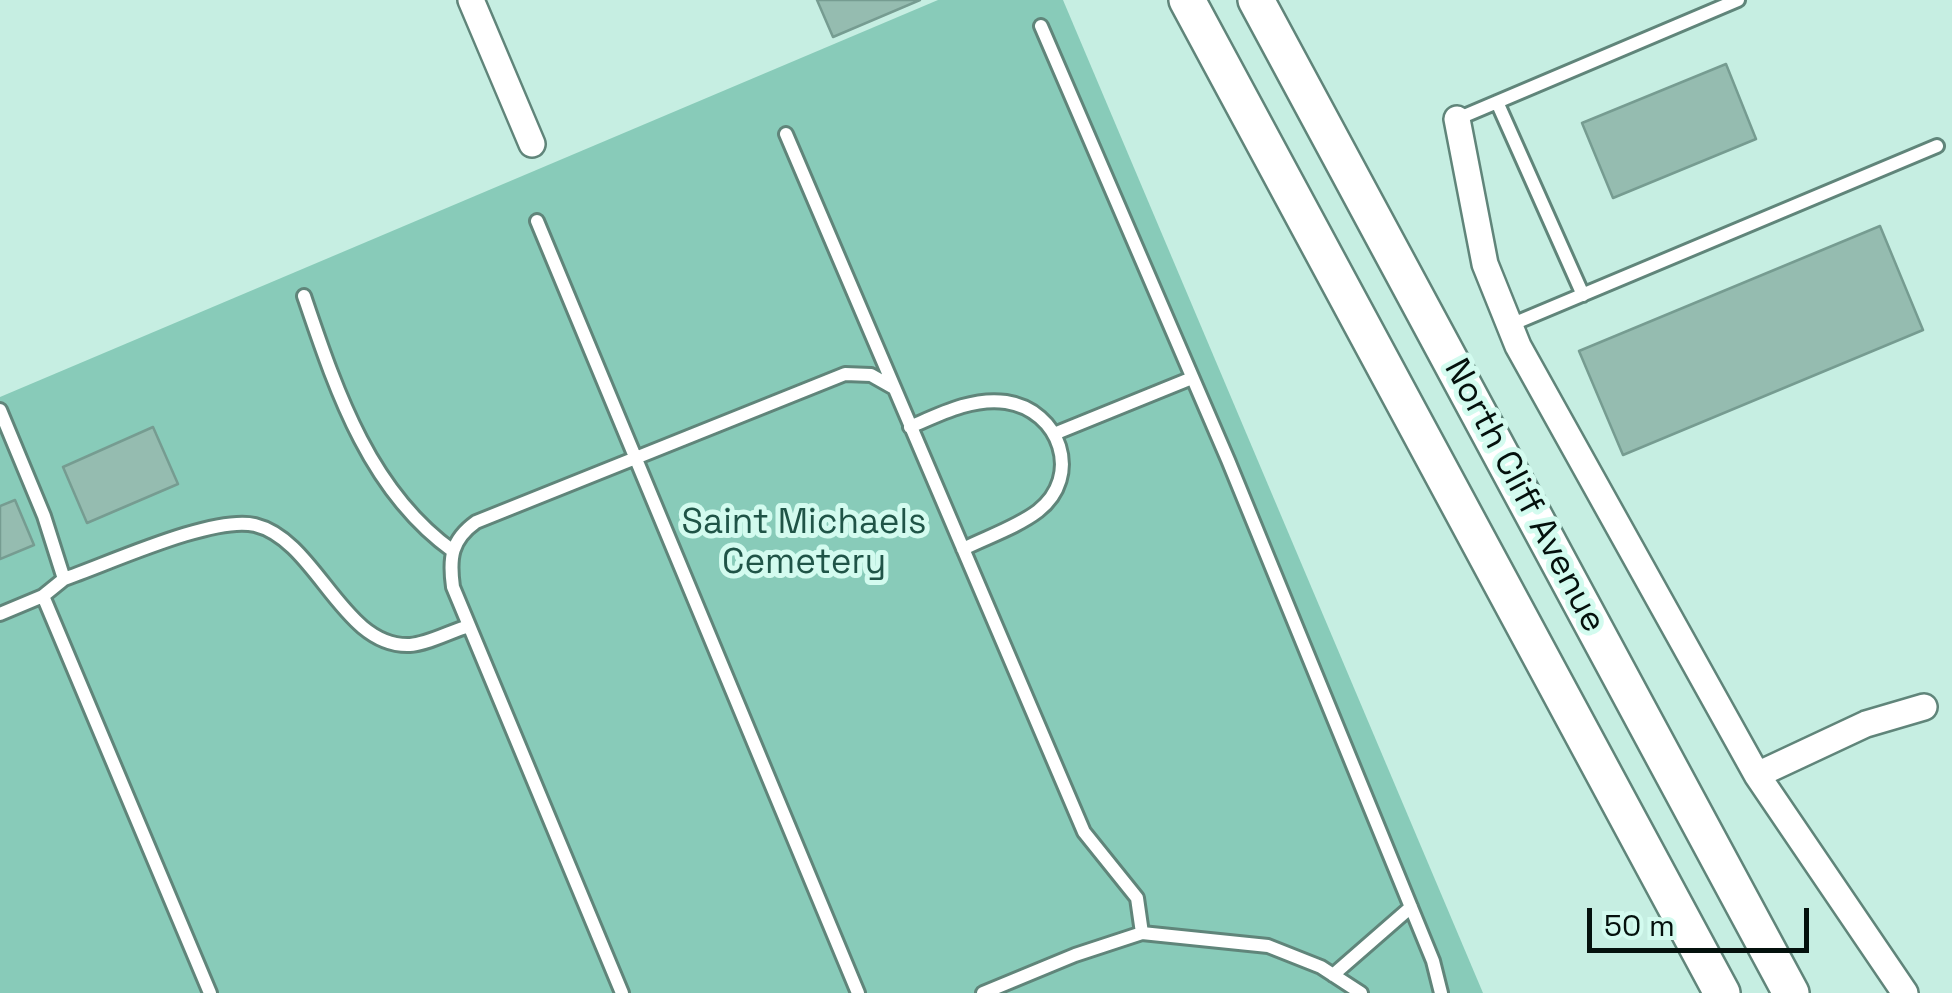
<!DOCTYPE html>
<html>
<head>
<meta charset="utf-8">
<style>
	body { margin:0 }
	#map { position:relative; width:1952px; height:993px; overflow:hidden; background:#c6eee2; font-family:"Space Grotesk",sans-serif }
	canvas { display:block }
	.scale { position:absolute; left:1587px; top:908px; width:222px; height:45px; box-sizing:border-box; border:5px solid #04110d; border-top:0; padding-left:12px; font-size:30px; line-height:35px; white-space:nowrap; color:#04110d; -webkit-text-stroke:8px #d3fbef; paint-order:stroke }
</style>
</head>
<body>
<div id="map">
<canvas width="1952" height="993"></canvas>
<div class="scale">50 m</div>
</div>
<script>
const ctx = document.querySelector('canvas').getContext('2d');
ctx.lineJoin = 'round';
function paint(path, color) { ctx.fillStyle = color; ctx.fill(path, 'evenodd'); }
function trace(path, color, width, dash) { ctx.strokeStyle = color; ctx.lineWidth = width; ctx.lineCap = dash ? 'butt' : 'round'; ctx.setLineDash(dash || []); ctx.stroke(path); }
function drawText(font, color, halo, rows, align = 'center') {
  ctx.font = font + ' "Space Grotesk",sans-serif'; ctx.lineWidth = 10; ctx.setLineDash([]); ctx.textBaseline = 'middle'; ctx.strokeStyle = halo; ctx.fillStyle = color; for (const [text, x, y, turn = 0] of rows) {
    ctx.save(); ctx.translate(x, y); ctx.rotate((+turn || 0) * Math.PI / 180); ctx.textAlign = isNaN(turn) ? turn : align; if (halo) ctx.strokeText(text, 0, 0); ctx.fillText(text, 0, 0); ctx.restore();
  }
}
paint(new Path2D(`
	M938,0h125l420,993h-1483v-596z`), '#88cbb9');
const building = new Path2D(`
	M817,0h103l-87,37z
	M1726,64l30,75 -143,59 -31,-75z
	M1880,226l43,104 -300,125 -44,-104z
	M153,427l25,57 -91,39 -24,-56z
	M15,500l19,45 -34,14v-53z`);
paint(building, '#95bcb0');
trace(building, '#769c91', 2.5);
const lane = new Path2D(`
	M1041,26l187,434 205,501 8,32
	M1497,102l86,193
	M1457,119l281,-119
	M786,134l298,698 53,66 5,35
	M537,221l321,772
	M304,296c32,94 65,195 149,255
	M1508,326l429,-180
	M0,410l44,106 20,63
	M910,427c30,-13 63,-30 96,-25 54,8 77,74 32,109 -21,16 -51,26 -75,38
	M1054,434l138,-56
	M0,614l43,-18
	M1333,975l78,-68
	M210,993l-167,-397 21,-17c44,-15 149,-64 191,-54 62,15 87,123 155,120 18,-1 41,-14 59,-19
	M622,993l-169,-406c-4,-29 -2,-47 23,-65l369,-148 26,1 23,13
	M983,993l92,-38 67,-22 126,13 53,21 40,26`);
const street = new Path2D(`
	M471,0l61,144
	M1457,119l28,145 33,82 239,429 148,218
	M1757,775l109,-51 58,-17`);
const secondary = new Path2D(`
	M1187,0l535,993
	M1256,0l535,993`);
trace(lane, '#60857a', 18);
trace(street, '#60857a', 30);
trace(secondary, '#60857a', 40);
trace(lane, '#fff', 12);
trace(street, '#fff', 25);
trace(secondary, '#fff', 35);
drawText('35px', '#04110d', '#d3fbef', [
	["North Cliff Avenue",1524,496,62]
]);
drawText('35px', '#1f5447', '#d3fbef', [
	["Saint Michaels",804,524],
	["Cemetery",804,564]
]);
</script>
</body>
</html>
